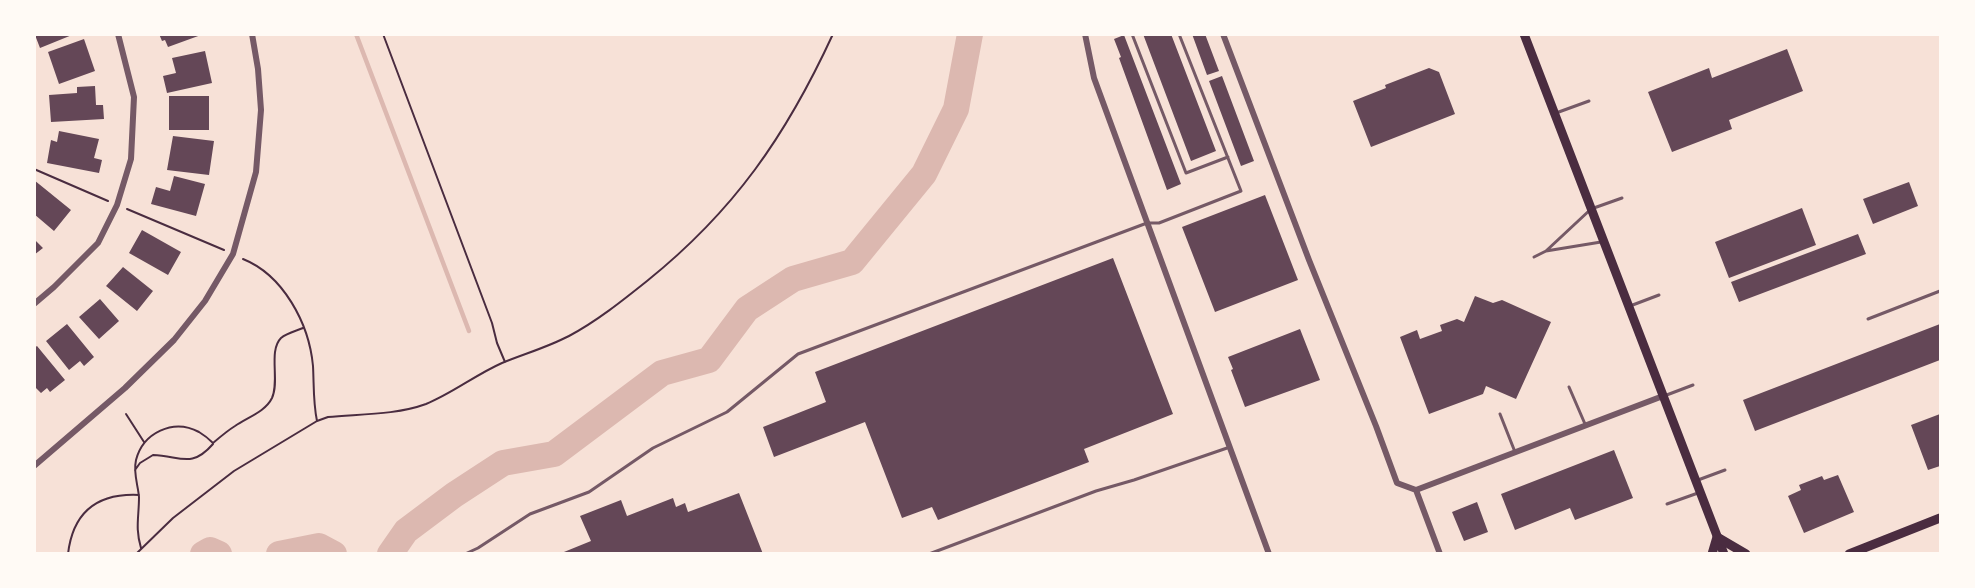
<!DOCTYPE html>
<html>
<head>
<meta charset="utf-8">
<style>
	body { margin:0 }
	#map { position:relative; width:1975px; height:588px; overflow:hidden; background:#f7e1d7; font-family:Signika,sans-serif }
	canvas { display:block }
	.frame { position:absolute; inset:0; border:36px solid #fffaf5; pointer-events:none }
</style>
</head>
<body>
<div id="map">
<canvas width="1975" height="588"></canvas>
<div class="frame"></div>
</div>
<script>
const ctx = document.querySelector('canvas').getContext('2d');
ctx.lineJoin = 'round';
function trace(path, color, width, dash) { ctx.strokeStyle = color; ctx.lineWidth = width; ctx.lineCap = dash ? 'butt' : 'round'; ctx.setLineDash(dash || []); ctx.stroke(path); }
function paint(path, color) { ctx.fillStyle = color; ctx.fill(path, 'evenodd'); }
trace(new Path2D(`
	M356,34l113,297`), '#dcb8b0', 4.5);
trace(new Path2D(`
	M203,554l7,-4 9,4
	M279,554l40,-8 15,8
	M390,554l16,-23 48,-36 49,-32 51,-9 108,-81 47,-13 38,-51 46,-30 59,-17 72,-88 32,-65 14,-75`), '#dcb8b0', 26);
paint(new Path2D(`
	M37,34h35v1l-32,13 -5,-13z
	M159,34h42v1l-33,12 -3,-7 -3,1z
	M1143,34h28l45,117 -25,10z
	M1192,34h13l14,37 -12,4z
	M1124,35l57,149 -14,6 -48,-132 2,-1 -7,-18z
	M84,39l11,32 -36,13 -11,-32z
	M1787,49l16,42 -74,29 3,9 -60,23 -24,-60 61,-24 3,10z
	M205,51l7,32 -45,10 -4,-17 13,-3 -4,-15z
	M1429,68l10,4 16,42 -84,33 -18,-46 33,-13 -1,-3z
	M1222,76l32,85 -13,5 -32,-85z
	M95,86l1,19h7l1,14 -53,3 -2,-27 28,-2v-6z
	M169,96h40v34h-40z
	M59,131l40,8 -5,19 8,2 -3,13 -52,-10 4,-23 6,2z
	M173,136l41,5 -5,34 -42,-5z
	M174,176l31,8 -9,32 -45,-12 5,-17 14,4z
	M34,180l37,30 -17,21 -20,-17z
	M1909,182l9,24 -45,18 -10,-25z
	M1265,195l33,85 -83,32 -33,-85z
	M1802,208l14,37 -87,33 -14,-36z
	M142,230l39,22 -13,23 -39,-22z
	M1858,234l8,20 -127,48 -8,-20z
	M34,239l9,9 -9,7z
	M1113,258l60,156 -89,35 5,13 -151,58 -6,-13 -30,11 -37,-96 -91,35 -11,-30 63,-25 -11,-30z
	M123,267l30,24 -16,20 -31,-25z
	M1475,296l18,7 9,-3 49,22 -35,77 -30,-13 -3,8 -54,20 -29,-77 17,-7 3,9 22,-8 -2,-6 17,-6 7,3z
	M100,299l19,22 -20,18 -20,-22z
	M67,324l27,33 -10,9 -4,-5 -11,9 -23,-29z
	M1940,324v36l-185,71 -12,-31z
	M1300,329l20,51 -75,27 -14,-37 2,-1 -5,-12z
	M37,346l28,34 -15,12 -3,-4 -6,5 -7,-7v-38z
	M1940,414v52l-12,4 -17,-45z
	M1614,450l19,48 -58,22 -5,-12 -55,22 -14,-36z
	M1838,475l16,37 -50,21 -16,-37 13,-6 -2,-5 23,-9 2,4z
	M739,493l24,61h-204l32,-13 -11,-25 41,-16 6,16 46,-18 3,9 9,-4 3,9z
	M1477,502l11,30 -24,9 -12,-29z`), '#644757');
trace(new Path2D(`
	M383,34l109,289 5,20 8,19
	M34,169l74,32
	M127,209l97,41
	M243,259c40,16 66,64 70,107 1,18 0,36 4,55
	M126,414l18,28
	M135,470l5,-7 13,-8c28,1 38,14 60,-11
	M141,548c-6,-20 -2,-31 -2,-51 -1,-12 -6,-24 -3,-37 7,-27 37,-42 63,-28 5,3 10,7 14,11 7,-6 14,-12 22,-17 13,-9 30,-14 37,-28 8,-17 -4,-47 9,-60 6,-5 15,-7 22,-10
	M68,554c5,-42 29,-61 71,-59
	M136,554l37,-36 61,-47 83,-50 11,-4c32,-3 68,-2 98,-13 27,-11 49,-29 76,-41 22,-9 46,-16 67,-27 28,-15 53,-35 78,-55 87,-70 139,-145 186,-247`), '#4a2c40', 2);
trace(new Path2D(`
	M1132,34l54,139 42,-16
	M1556,113l33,-12
	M1546,251l55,-9
	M1534,257l12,-6 45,-42 31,-11
	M1630,306l29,-11
	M1868,319l72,-28
	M1569,387l16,37
	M1664,396l29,-11
	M1500,414l15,38
	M1698,480l27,-10
	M1667,504l31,-11
	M465,554l13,-6 52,-34 59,-22 64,-44 74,-36 71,-58 349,-131h12l82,-32 -62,-157
	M929,554l167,-63 38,-11 96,-33`), '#755966', 3);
trace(new Path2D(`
	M1085,34l9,44 175,476
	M1223,34l86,226 67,166 21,57 19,7 24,64
	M34,304l20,-17 44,-44 19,-38 14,-46 3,-62 -16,-63
	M34,466l91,-78 49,-48 31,-39 28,-47 23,-82 5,-62 -3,-41 -6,-35
	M1416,490l247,-94`), '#755966', 6);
trace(new Path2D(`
	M1524,34l200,520`), '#4a2c40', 9);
trace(new Path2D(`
	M1712,554l5,-17 29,17
	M1849,554l91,-36`), '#4a2c40', 9);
</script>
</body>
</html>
